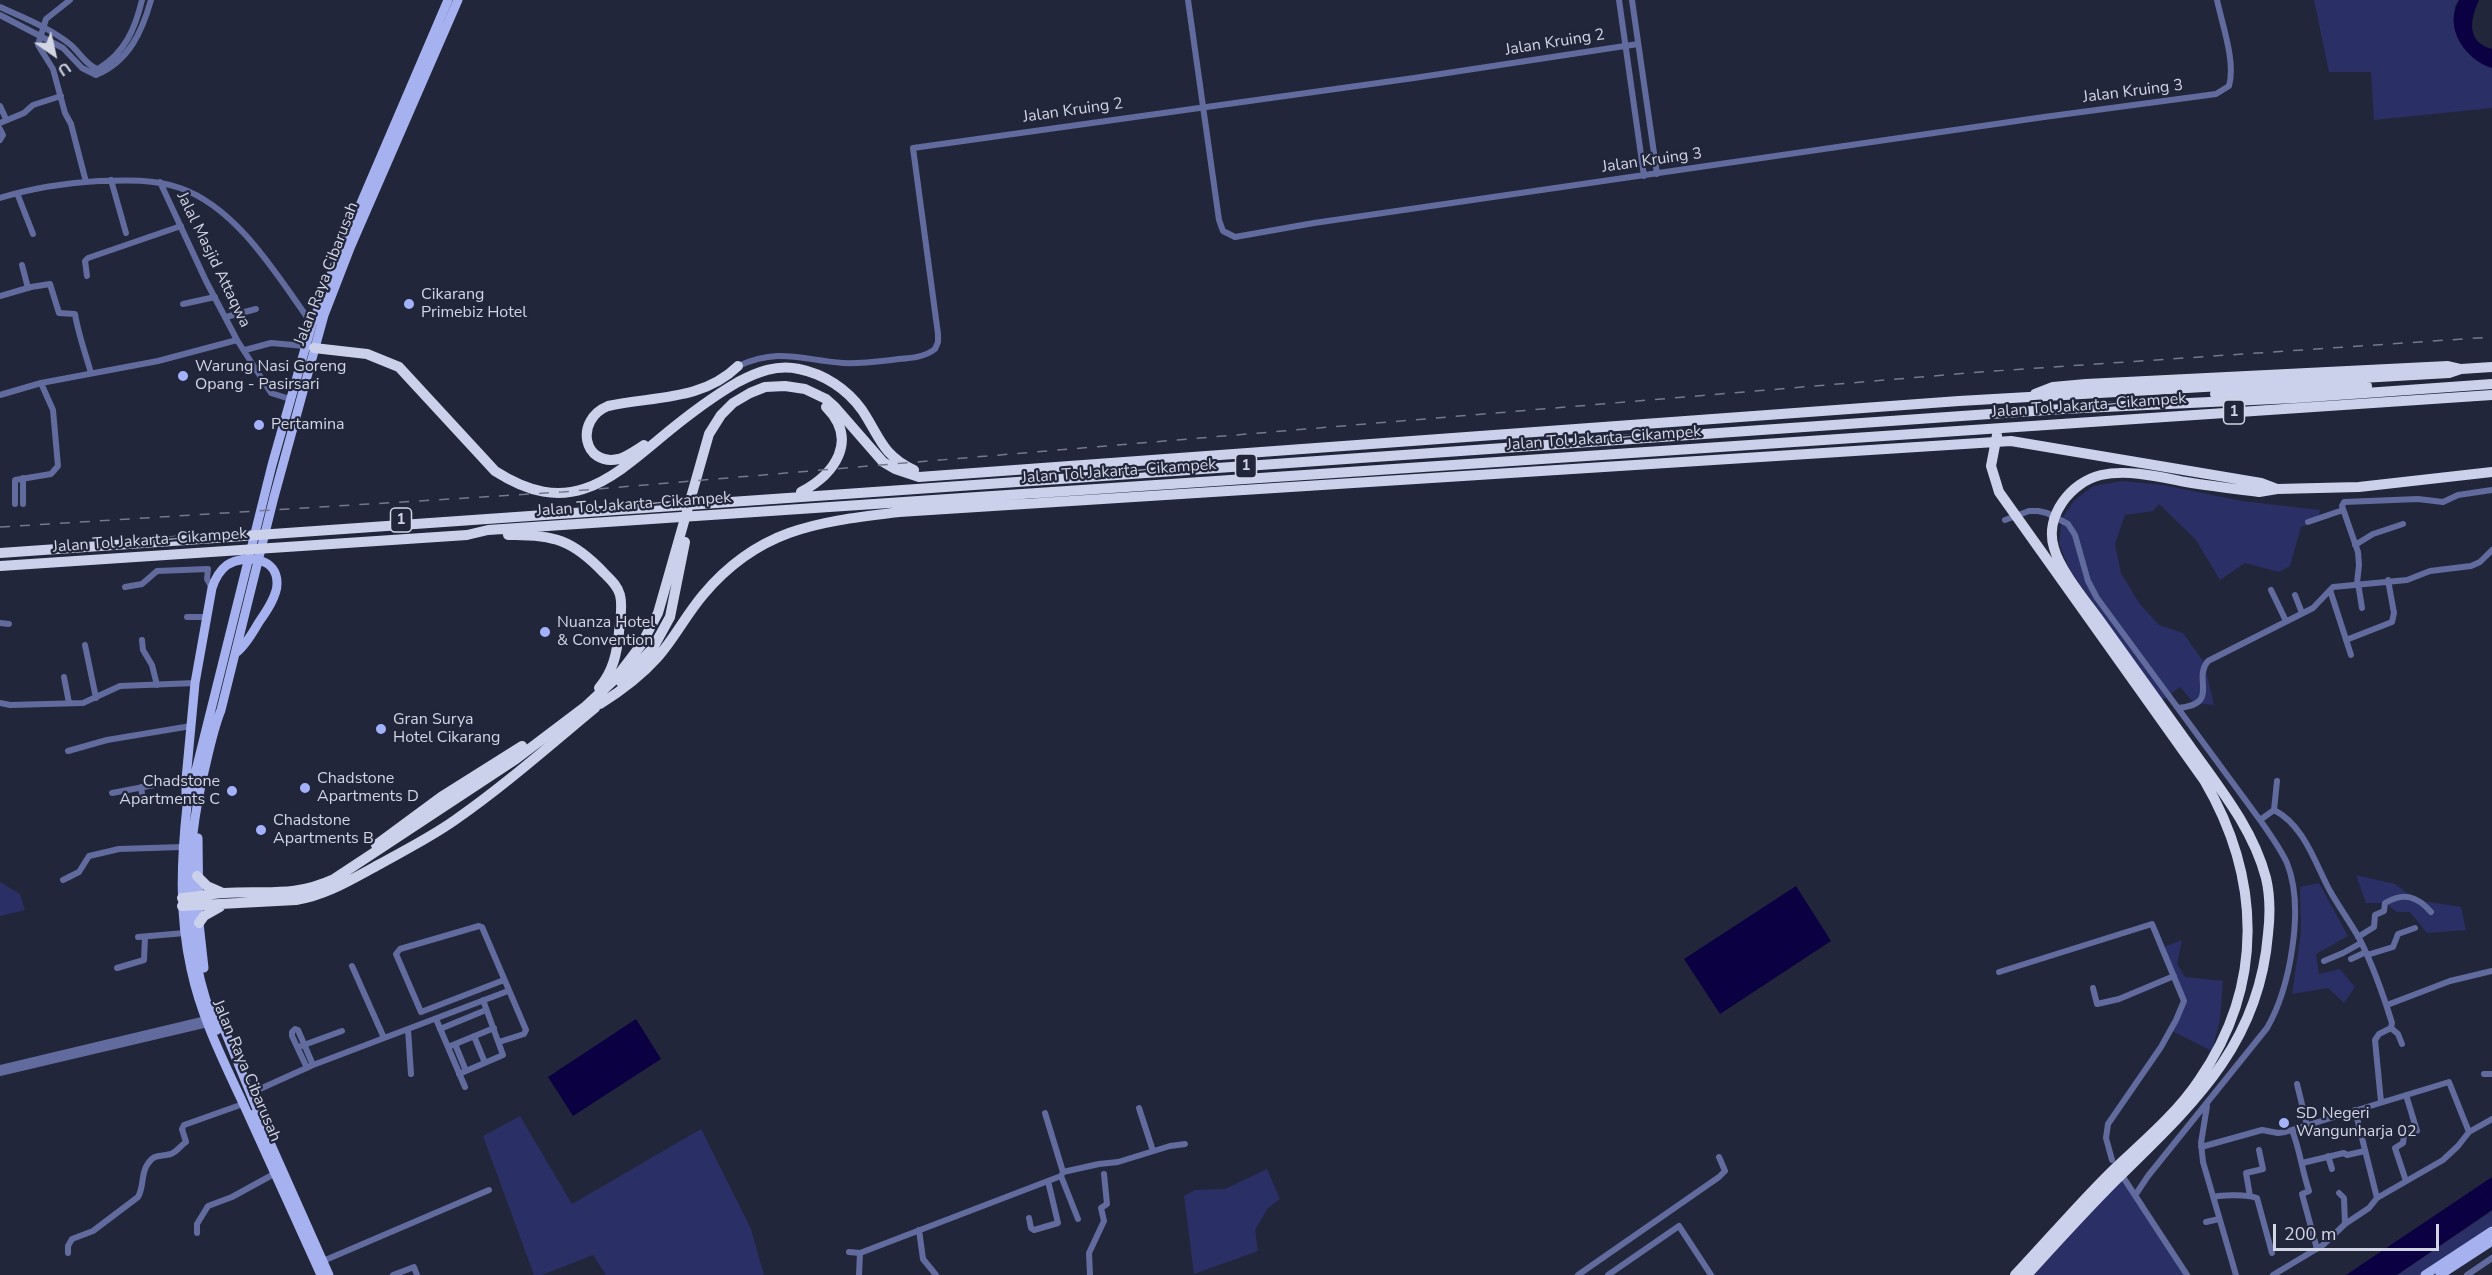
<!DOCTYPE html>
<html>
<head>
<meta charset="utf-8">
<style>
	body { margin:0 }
	#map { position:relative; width:2492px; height:1275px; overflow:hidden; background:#22263b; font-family:"Nunito Sans",sans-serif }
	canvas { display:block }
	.north { position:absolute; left:24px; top:24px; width:60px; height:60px; -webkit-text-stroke:4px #22263b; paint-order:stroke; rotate:146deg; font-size:16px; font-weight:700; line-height:24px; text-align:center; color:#d2d5e3 }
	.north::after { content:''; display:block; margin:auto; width:21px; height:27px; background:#d2d5e3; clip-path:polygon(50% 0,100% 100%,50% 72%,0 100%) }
	.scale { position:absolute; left:2273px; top:1224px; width:166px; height:27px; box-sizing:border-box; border:3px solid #d2d5e3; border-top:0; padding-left:8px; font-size:18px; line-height:21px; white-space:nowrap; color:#d2d5e3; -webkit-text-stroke:4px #22263b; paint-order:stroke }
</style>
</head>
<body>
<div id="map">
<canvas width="2492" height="1275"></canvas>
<div class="north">U</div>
<div class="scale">200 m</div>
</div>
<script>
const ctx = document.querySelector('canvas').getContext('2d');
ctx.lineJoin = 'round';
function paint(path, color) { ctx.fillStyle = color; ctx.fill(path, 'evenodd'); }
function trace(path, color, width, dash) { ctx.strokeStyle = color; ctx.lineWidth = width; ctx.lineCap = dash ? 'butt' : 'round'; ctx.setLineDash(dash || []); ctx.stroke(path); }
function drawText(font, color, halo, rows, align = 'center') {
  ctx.font = font + ' "Nunito Sans",sans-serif'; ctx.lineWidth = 4.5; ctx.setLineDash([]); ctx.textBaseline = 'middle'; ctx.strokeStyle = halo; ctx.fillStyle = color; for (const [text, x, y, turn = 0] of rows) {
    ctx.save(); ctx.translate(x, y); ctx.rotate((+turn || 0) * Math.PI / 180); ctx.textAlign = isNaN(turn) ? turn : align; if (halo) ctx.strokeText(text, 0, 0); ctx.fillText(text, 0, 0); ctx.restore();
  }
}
paint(new Path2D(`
	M2314,0h145l-5,7 35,60 3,1v40l-118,12 -3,-48h-42z
	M2122,481l41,4 79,16 78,9 -2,11 -17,6 -11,39 -11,6 -34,-9 -25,17 -24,-40 -37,-36 -6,7 -28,4 -10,29 6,29 18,30 20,22 24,8 21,29 10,43 -20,-2 -14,-16 -18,13 -93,-131 -10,-26 3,-25 12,-17 19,-15z
	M2356,875l39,9 21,16 45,7 5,23 -39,3 -17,-21h-13l-12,-9h-19z
	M0,882l20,12 5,16 -25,6z
	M2319,883l29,53 -32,18 3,20 21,-5 15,18 -11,16 -16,-15 -36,6 9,-61 -1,-46z
	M2182,940l-5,24 8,13 38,4 -3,38 -8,32 -42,-21 14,-29 -20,-54z
	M520,1116l52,88 129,-75 50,100 13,46h-158l-13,-20 -51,20h-8l-51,-139z
	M1267,1169l13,30 -12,9 -13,22 3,21 -64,23 -10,-78 11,-6 30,-1z
	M2122,1174l65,101h-160z
	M2492,1211v20l-67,44h-28z`), '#2a2f65');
paint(new Path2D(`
	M2459,0h20c-9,20 -13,42 13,49v19c-27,-8 -49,-41 -33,-68z
	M1796,886l35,55 -111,73 -36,-55z
	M636,1019l25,40 -88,57 -25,-39z
	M2492,1177v33l-95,65h-51z`), '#0b0042');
trace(new Path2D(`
	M2465,1214l27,-18`), '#0b0042', 10);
trace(new Path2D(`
	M70,0l-24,19 -8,26 15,24 12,44 6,11 15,58
	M1188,0l31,220 4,11 12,6 79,-14 730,-106 172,-23 13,-8c7,-24 -7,-62 -12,-86
	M1619,0l25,176
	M1632,0l25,174
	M0,7c24,11 50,21 71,38 8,7 17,22 27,24 27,-16 37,-40 44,-69
	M0,15l63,33 19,20 14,7c33,-14 46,-43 55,-75
	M0,106l6,13
	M0,123l24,-10 9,-8 28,-9
	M0,129l3,6 -3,5
	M111,180l15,53
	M160,182l46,99 31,59 34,53 19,6
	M17,193l16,41
	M0,198c32,-10 65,-15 99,-17 27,-1 56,-2 81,7 58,20 98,89 132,136
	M22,265l6,23
	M87,276l-2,-15 3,-3 93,-32
	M0,296l31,-9 19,-3 9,29 16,1c3,19 10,38 16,59
	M183,304l32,-7
	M226,317l30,-8
	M245,350l26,-7 34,3
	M738,366c42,-19 63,-6 105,-3 19,1 38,-2 56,-4 13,-1 26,-2 36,-10l3,-7v-8l-25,-186 501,-70 224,-34
	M0,395l41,-12 117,-22 79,-21
	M23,478v26
	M15,504v-24l36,-6 7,-8 -5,-56 -12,-27
	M2005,520l24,-9h9l9,2 21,11 7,11 13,46 9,17 163,222c10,14 20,28 27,43 18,45 3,125 -20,165l-119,148 -12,18
	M2308,522l35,-12
	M2355,545l18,-11 30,-10
	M2357,583l2,-18 -1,-13 -16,-46 2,-4 74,-3 25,3 15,-7 34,-5
	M2358,583l4,25
	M125,587l17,-3 15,-13 51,-2 -1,10 5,9
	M2271,590l15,31
	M2330,590l21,65
	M2295,595l7,18
	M187,617h19
	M0,623l9,1
	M142,640l1,10 9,15 5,20
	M2346,640l46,-18 2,-9 -6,-33
	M85,645l11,53
	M64,677l5,26
	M0,703l10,2 73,-2 37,-17 75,-3
	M2178,708c43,-4 14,-29 30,-47l105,-53 20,-21 74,-7 23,-9 41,-5 9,-4 12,-12
	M68,751l39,-11 84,-14
	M141,787l2,13
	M112,793l74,-14
	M2274,810l3,-29
	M2260,820l14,-10c30,15 41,53 56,81 9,16 20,31 29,47 14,27 24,56 33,85l-1,5 -12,6 -4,6 6,62
	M63,880l16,-8 10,-16 30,-7 63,-2
	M138,937l47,-4
	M2358,937l16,-10 1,-12 9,-4 1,-8c19,-11 32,-7 46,9
	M2367,955l26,-8 5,-13 17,-6
	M2351,959l15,-7
	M2324,961l19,-8 18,-10
	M352,966l32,72
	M117,968l27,-8 1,-23
	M1999,972l153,-48 32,77 -8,19 -15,27 -53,77 -2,14 6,22
	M2093,988l4,16 22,-5 55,-23
	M2387,1005l63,-24 42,-10
	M436,1019l29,68
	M2391,1028l7,6 4,10
	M408,1029l3,45
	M440,1029l46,-19
	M474,1036l11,27
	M499,1042l25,-8 2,-4 -44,-103 -3,-1 -79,23 -4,5 25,58 83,-32
	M455,1044l11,27
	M301,1046l41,-15
	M448,1047l46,-19
	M0,1068l206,-49
	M307,1068l-15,-32v-4l3,-3 3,1 15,35
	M0,1073l208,-49
	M459,1074l44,-19 -20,-55
	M2484,1074h8
	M2297,1084l10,41
	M251,1093l62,-28 195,-74
	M2406,1095l11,36 -13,5 -1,7 -8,5 11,33
	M2207,1106l-6,37 2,19 33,113
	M1139,1108l14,43
	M2355,1110l22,88
	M1045,1113l18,59
	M2292,1130c8,20 10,41 17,61l-7,3 15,55
	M2201,1147l61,-17 16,3 7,-1 164,-50 20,50
	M2328,1156l4,13
	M2302,1163l42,-10 3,2 18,-4
	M1061,1176l17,43
	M2123,1177l64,98
	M2339,1193l5,5 1,26
	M2250,1196l-4,-23 17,-4 -4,-19
	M2214,1197c10,-3 34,-2 43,1l15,55
	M1029,1218l2,10 3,2 24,-7 -10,-42
	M2206,1222l13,-3
	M919,1230l4,29 13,16
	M197,1233v-9l11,-18 24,-9 42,-23
	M849,1252l11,1 201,-77 2,-4 36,-8 19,-2 52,-16 15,-2
	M68,1253v-7l4,-7 21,-8 45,-34c6,-10 3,-23 9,-32 7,-12 13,-8 24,-11 6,-2 10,-9 15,-12l-4,-13 2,-4 59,-21
	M323,1261l166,-71
	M393,1275l21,-8 3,8
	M859,1275l1,-22
	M1090,1275l-1,-22 15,-32 -3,-13 6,-4 -3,-30
	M1578,1275l141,-98 6,-6 -6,-14
	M1608,1275l71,-49 32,49
	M2273,1275l50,-30 22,-21 24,-16 8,-10 66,-38 15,-14 11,-14 23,-13
	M2467,1275l25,-17`), '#626b9d', 6);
trace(new Path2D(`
	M186,798v-19l9,-96 17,-95c3,-9 7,-17 15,-23 18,-11 51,-8 50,19 0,12 -11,28 -18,38 -6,10 -13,23 -22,30
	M198,838l1,85 5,45
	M215,1007l46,112
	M217,1030c-35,-83 -33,-173 -13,-258 5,-21 9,-42 17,-62l53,-213 50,-182 26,-67 108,-248
	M254,1114l16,29
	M268,1138l61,137
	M321,1275c-26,-58 -53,-116 -79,-174 -20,-43 -41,-85 -51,-132 -12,-54 -10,-108 -4,-163l85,-341 40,-141 25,-65 111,-259
	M2425,1275l67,-44
	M2440,1275l52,-34`), '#a6b2f0', 9);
trace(new Path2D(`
	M314,348l53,6 32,13 96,104c73,47 113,11 169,-36 23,-19 48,-38 74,-53 19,-10 39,-18 61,-13 25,5 48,20 63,41 18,27 20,45 52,60
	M2035,394l18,-7 33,-3 362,-18 13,3
	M2215,394l152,-8
	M1997,435l-6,31 8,26 205,288c57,97 61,205 -5,300 -24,36 -60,65 -91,95 -32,32 -62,67 -93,100
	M644,445c-8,5 -16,11 -25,14 -36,8 -45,-39 -11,-53 46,-10 94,-5 130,-40
	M801,492c34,-18 58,-52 25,-85
	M508,535c45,-1 65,5 96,38 6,6 14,13 16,22 3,11 0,26 -1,37 -2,21 -6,40 -20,56
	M0,553l2062,-144 233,-11 197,-14
	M0,566l467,-31 21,-5 2004,-135
	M621,682l32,-34 17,-31 15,-75
	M600,704c21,-13 40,-27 57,-46 17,-19 29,-43 46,-63 56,-67 115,-73 196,-83l1112,-71 250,42 16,6
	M376,845l65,-48 81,-51
	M197,876l10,10 16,7
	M182,898c14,-1 28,-4 42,-5 43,-3 68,5 110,-14l182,-120 70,-53 29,-27 26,-34 17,-32 51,-179 12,-19 12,-12 17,-10 15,-6 20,-1 20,3 21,10 9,8 48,55 12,7 24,8 1040,-76 490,-28 12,-4 31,-2
	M182,906l114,-6c31,-5 56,-21 84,-36 25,-14 51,-27 75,-44 49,-34 94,-74 140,-112
	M199,923l5,-7 16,-9
	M2027,1275c29,-32 59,-65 90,-96 74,-73 142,-133 151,-245 2,-17 2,-39 -2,-56 -13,-50 -48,-92 -77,-133 -29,-40 -57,-80 -86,-120 -14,-20 -43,-54 -49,-77 -10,-32 17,-66 47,-73 27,-6 59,2 85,7 24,4 49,7 73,10l18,-3 82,-2 133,-15`), '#ccd1eb', 10);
trace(new Path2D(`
	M0,527l562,-35 1418,-120 512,-35`), '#75798b', 1.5, [10, 10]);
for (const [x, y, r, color] of [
	[409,304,6,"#a4b2fc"],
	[183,376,6,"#a4b2fc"],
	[259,425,6,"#a4b2fc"],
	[545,632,6,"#a4b2fc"],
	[381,729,6,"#a4b2fc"],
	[305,788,6,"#a4b2fc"],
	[232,791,6,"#a4b2fc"],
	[261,830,6,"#a4b2fc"],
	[2284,1123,6,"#a4b2fc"]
]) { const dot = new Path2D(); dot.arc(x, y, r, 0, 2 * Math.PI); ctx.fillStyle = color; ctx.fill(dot); trace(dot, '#22263b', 2); }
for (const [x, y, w] of [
	[2234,412,21],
	[1246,466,21],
	[401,520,21]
]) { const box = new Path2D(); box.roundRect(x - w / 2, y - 12, w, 24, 4.5); ctx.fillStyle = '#22263b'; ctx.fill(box); trace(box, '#d2d5e3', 1.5); }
drawText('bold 15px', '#d2d5e3', null, [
	["1",2234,412],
	["1",1246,466],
	["1",401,520]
]);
drawText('16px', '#d2d5e3', '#22263b', [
	["Jalan Kruing 2",1555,43,-9],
	["Jalan Kruing 3",2133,92,-7],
	["Jalan Kruing 2",1073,111,-8],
	["Jalan Kruing 3",1652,161,-8],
	["Jalal Masjid Attaqwa",213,260,64],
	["Jalan Raya Cibarusah",327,274,-69],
	["Jalan Tol Jakarta–Cikampek",2089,406,-4],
	["Jalan Tol Jakarta–Cikampek",1604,439,-4],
	["Jalan Tol Jakarta–Cikampek",1119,472,-4],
	["Jalan Tol Jakarta–Cikampek",634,505,-4],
	["Jalan Tol Jakarta–Cikampek",150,541,-4],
	["Jalan Raya Cibarusah",246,1071,67]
]);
drawText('16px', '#d2d5e3', '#22263b', [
	["Cikarang",421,295],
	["Primebiz Hotel",421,313],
	["Warung Nasi Goreng",195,367],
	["Opang - Pasirsari",195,385],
	["Pertamina",271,425],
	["Nuanza Hotel",557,623],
	["& Convention",557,641],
	["Gran Surya",393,720],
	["Hotel Cikarang",393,738],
	["Chadstone",317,779],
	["Apartments D",317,797],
	["Chadstone",220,782,"right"],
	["Apartments C",220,800,"right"],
	["Chadstone",273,821],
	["Apartments B",273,839],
	["SD Negeri",2296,1114],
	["Wangunharja 02",2296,1132]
], 'left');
</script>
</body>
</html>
